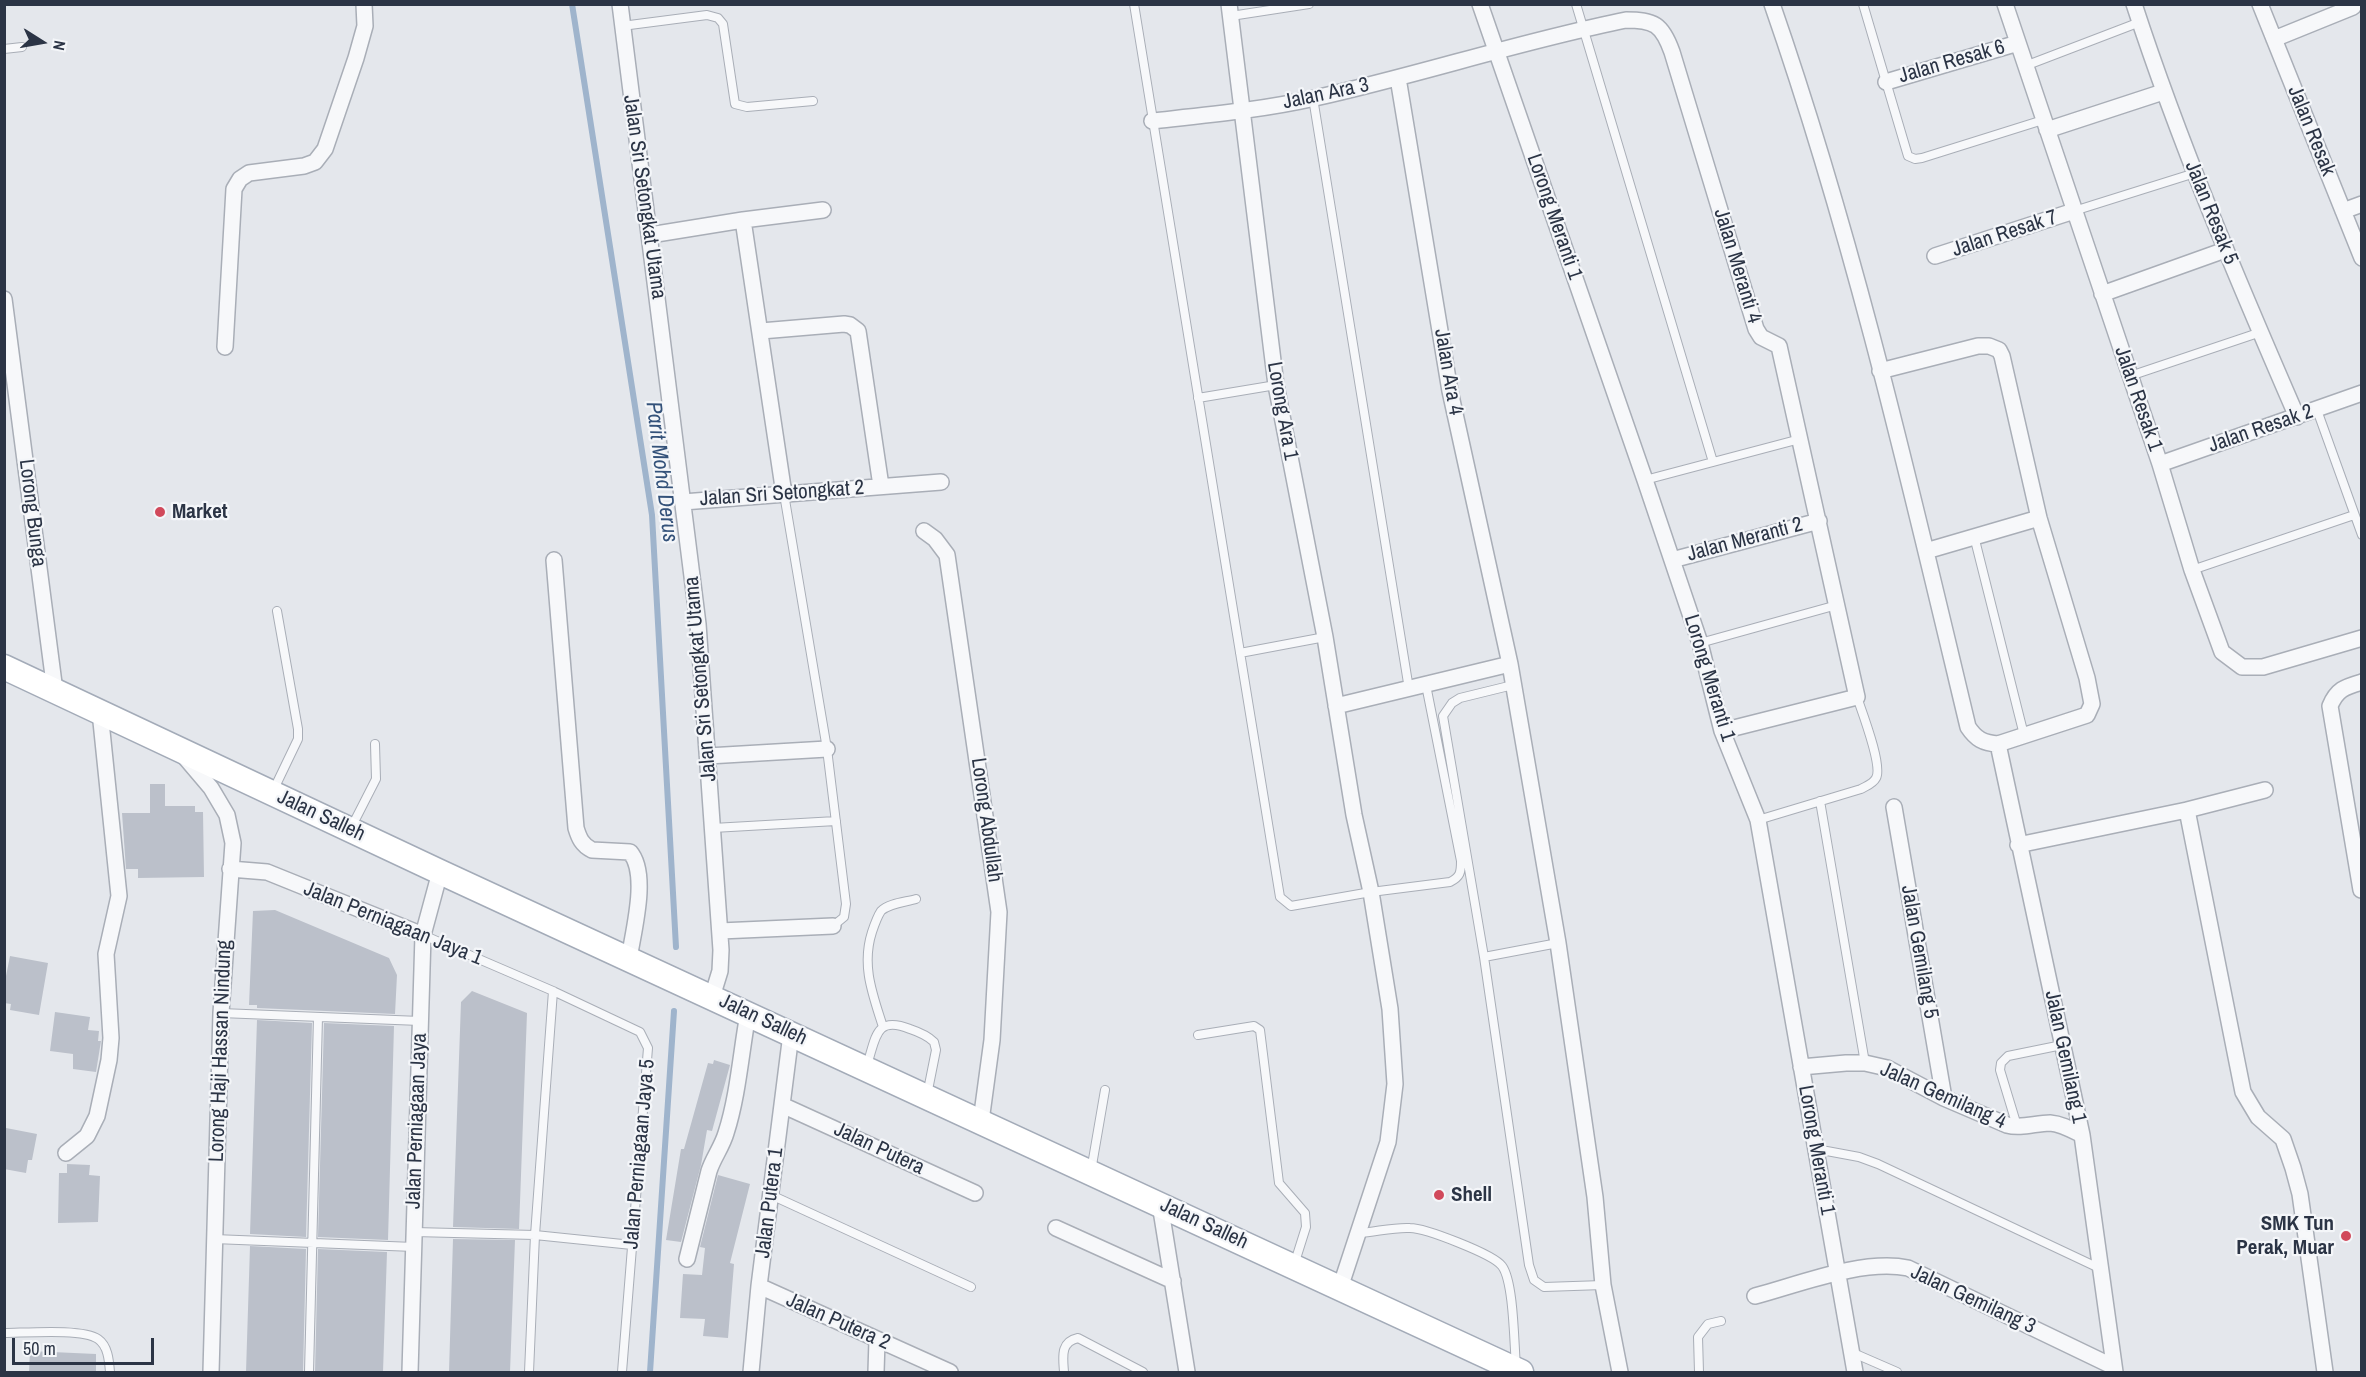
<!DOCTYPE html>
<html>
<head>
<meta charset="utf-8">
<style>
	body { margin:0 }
	#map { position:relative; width:2366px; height:1377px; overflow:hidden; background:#e4e7ec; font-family:"Archivo Narrow",sans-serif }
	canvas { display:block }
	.frame { position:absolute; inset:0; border:6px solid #2b3445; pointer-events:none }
	.north { position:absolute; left:12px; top:12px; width:60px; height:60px; -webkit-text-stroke:4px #f4f6f9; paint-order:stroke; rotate:101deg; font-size:16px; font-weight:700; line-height:24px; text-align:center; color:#2b3445 }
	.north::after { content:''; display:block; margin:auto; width:21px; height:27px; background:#2b3445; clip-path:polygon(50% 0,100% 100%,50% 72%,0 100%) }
	.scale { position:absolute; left:12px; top:1338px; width:142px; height:27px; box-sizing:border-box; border:3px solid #2b3445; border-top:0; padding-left:8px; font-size:18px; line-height:21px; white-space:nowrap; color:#2b3445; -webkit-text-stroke:4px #f4f6f9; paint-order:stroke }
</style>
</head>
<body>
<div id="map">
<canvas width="2366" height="1377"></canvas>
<div class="frame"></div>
<div class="north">N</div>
<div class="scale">50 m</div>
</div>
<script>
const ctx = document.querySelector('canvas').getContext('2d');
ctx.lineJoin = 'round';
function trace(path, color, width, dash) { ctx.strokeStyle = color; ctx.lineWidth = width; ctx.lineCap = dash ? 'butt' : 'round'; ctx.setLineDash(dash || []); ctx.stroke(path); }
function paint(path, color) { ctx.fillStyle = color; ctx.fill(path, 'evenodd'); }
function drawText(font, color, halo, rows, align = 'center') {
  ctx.font = font + ' "Archivo Narrow",sans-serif'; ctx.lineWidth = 4.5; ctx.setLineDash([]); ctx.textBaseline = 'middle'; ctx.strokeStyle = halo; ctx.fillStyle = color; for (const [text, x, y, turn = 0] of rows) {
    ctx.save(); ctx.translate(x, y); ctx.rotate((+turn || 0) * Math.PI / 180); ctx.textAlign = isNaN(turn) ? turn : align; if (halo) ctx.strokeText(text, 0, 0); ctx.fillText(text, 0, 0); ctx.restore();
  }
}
trace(new Path2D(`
	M572,4l80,511 24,432
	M650,1372l24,-361`), '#9fb4cc', 6);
paint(new Path2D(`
	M150,784h15v22h30v6h8l1,65 -66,1v-9h-12l-4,-56h28z
	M275,910l114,48 8,17 -2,39 -138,-6v-3h-8l4,-94z
	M10,956l38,7 -9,52 -29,-5 1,-6 -7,-1v-17z
	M472,991l55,22 -8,216 -66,-2 8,-225z
	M55,1012l35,5 -2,13 11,1 -1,10h3l-5,31 -23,-3v-15l-23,-3z
	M257,1020l55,3 -6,214 -56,-3z
	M324,1023l70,3 -6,214 -70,-3z
	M714,1060l16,5 -18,66 -5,-1 -6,35 -20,77 -15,-2 15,-91h3l24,-86 5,1z
	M6,1128l31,6 -5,26h-4l-2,13 -22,-4z
	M67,1164l23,1 -1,10 11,1 -2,46 -40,1 1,-50h8z
	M718,1175l32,9 -20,79 4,1 -6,74 -25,-2 2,-17 -25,-1 3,-44 19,1 3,-27 -5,-1z
	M453,1239l62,1 -5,132h-61z
	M250,1246l56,3 -3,123h-57z
	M318,1249l69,3 -4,120h-68z
	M30,1351l66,3v18h-67z`), '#bbc0ca');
const service = new Path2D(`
	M1134,4l146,893 11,9 80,-14 79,-10c10,-5 11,-9 11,-21l-35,-176
	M1576,4l137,458
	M1863,4l45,152 7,3 7,-1 121,-38
	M1231,16l78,-12
	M622,26l85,-11 11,3 5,6 12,80 12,3 66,-6
	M4,49l18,-2
	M2025,66l115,-44
	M1313,98l96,591
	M2074,211l121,-38
	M2130,376l131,-44
	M1198,398l78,-13
	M2317,410l45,125
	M1645,480l155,-41
	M784,494l43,255 19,155 -2,13 -11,9
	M1974,536l50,199
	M2192,570l162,-55
	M1700,643l137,-38
	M1240,653l85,-16
	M1513,685l-53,13 -8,5 -9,13 41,241 45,308 5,15 10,7 59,-2
	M274,789l24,-50v-10l-21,-118
	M1820,801l45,262
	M1758,820l103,-31c5,-3 12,-5 15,-11 7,-12 -14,-66 -19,-81
	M352,826l24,-47 -1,-35
	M713,828l123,-7
	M423,935l130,56 87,41 8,16 -26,324
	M1484,957l74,-14
	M221,1013l199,8
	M883,1027c-10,-32 -22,-61 -11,-95 2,-6 5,-15 9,-21 8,-8 25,-9 35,-12
	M1198,1035l56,-9 6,4 19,153 26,30 1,14 -12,38
	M867,1065c9,-27 8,-50 43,-36 9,3 17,6 24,13l2,8 -9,45
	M2017,1126l-17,-56 1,-7 7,-7 54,-11
	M1816,1149l43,8 19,7 223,105
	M1091,1171l14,-81
	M771,1195l200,92
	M414,1232l121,3 97,10
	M1359,1233c17,-1 34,-6 51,-5 15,0 83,26 92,38 12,16 12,79 14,100
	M214,1239l200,8
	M4,1333c20,0 79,-5 94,6 10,7 11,21 12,33
	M1851,1352l46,20
	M309,1372l9,-355
	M529,1372l6,-137 18,-244
	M1064,1372c-1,-15 -4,-30 14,-34l65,34
	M1699,1372l-1,-35 10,-13 13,-3`);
const minor = new Path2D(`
	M620,4l78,620 23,326 -1,21 -8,26
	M1229,4l47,381 49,252 29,178 17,77 19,117 5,75 -7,58 -48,146
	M1480,4l165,476 55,163 22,88 36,89 97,552
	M1772,4c82,236 138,480 196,723 8,12 15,16 30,17l89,-29 5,-11 -5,-26 -48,-160 -37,-162 -3,-6 -10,-4h-11l-98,25
	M2005,4l155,460 32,106 30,82 20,15h21l99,-29
	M2134,4c46,141 104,277 163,413
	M2260,4l102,254
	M2274,39l79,-32
	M1398,78l52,313 60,273 48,279 37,254 8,88 17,87
	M1886,82l132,-39
	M1152,121c55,-6 110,-11 163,-23 104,-23 206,-57 311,-78 28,0 36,4 46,32l84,277 5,8 18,9 78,351 -135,34
	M2047,130l116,-38
	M2343,211l19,-7
	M743,220l80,-10
	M650,235l93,-15 41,274
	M1935,256l139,-45
	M2102,294l123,-44
	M4,299l51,392
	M761,331l83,-7 6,1 8,6 23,155
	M225,347l9,-158 6,-10 9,-6 55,-7 11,-4 10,-13 31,-91 9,-32 -1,-22
	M2160,464l202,-71
	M683,502l258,-20
	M924,531l11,8 12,16 52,357 -7,128 -11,81
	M1926,551l113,-33
	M554,560l22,268c3,10 6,17 16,22l38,2c19,22 3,80 -1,107
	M1672,560l147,-39
	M1336,706l174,-42
	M1998,744l84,391 33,237
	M183,755l28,33 16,27 6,28 -12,170 -10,359
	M708,756l119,-7
	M2265,790l-78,20 56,282 15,25 25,22 10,29 7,26 25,178
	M1894,807l50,291
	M2018,845l169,-35
	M230,869l37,3 156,63
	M2361,890l-31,-184c7,-17 15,-19 32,-24
	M720,931l113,-5
	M1801,1067l45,-4h19l22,5 57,30 63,27c14,4 29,-2 43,-2 12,1 22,7 32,12
	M782,1105l193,88
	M66,1153l21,-17 10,-20 12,-56 2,-22 -5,-84 13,-58 -19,-184
	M1160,1204l27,168
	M1056,1228l117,53
	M687,1259l22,-88c4,-13 13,-24 17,-38 12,-37 15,-81 22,-119
	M759,1286l191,86
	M1755,1296c45,-12 107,-37 153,-28l206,99
	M410,1372l13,-437 17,-63
	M751,1372l8,-86 32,-252
	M876,1372l1,-32`);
const primary = new Path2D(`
	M4,667l436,205 1081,500`);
trace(service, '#a9aeb7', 10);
trace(minor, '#a9aeb7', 18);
trace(primary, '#a3abb8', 27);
trace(service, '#f7f8fa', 8);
trace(minor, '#f7f8fa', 15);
trace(primary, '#fff', 24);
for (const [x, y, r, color] of [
	[160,512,6,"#d1495b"],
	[1439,1195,6,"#d1495b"],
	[2346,1236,6,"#d1495b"]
]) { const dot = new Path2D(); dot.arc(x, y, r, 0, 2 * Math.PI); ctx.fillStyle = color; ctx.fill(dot); trace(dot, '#f4f6f9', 2); }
drawText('21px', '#2b3445', '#f4f6f9', [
	["Jalan Resak 6",1952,62,-16],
	["Jalan Ara 3",1326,94,-12],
	["Jalan Resak",2311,131,68],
	["Jalan Sri Setongkat Utama",644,197,82],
	["Jalan Resak 5",2211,213,68],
	["Lorong Meranti 1",1554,217,71],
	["Jalan Resak 7",2005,234,-18],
	["Jalan Meranti 4",1737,266,73],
	["Jalan Ara 4",1448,372,80],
	["Jalan Resak 1",2138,399,71],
	["Lorong Ara 1",1282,411,80],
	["Jalan Resak 2",2261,429,-19],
	["Jalan Sri Setongkat 2",782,494,-4],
	["Lorong Bunga",32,513,83],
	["Jalan Meranti 2",1745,540,-15],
	["Lorong Meranti 1",1709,678,73],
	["Jalan Sri Setongkat Utama",701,679,-95],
	["Jalan Salleh",321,816,25],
	["Lorong Abdullah",986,820,82],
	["Jalan Perniagaan Jaya 1",393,924,22],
	["Jalan Gemilang 5",1919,952,80],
	["Jalan Salleh",763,1020,25],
	["Lorong Haji Hassan Nindung",221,1051,-88],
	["Jalan Gemilang 1",2065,1057,78],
	["Jalan Gemilang 4",1943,1096,24],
	["Jalan Perniagaan Jaya",417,1121,-88],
	["Jalan Putera",879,1149,25],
	["Lorong Meranti 1",1816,1150,80],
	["Jalan Perniagaan Jaya 5",640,1154,-85],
	["Jalan Putera 1",770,1203,-83],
	["Jalan Salleh",1204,1224,25],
	["Jalan Gemilang 3",1973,1300,25],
	["Jalan Putera 2",838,1322,24]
]);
drawText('bold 21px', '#2b3445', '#f4f6f9', [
	["Market",172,512],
	["Shell",1451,1195],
	["SMK Tun",2334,1224,"right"],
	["Perak, Muar",2334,1248,"right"]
], 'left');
drawText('italic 22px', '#34527a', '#f4f6f9', [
	["Parit Mohd Derus",661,472,83]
]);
</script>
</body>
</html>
